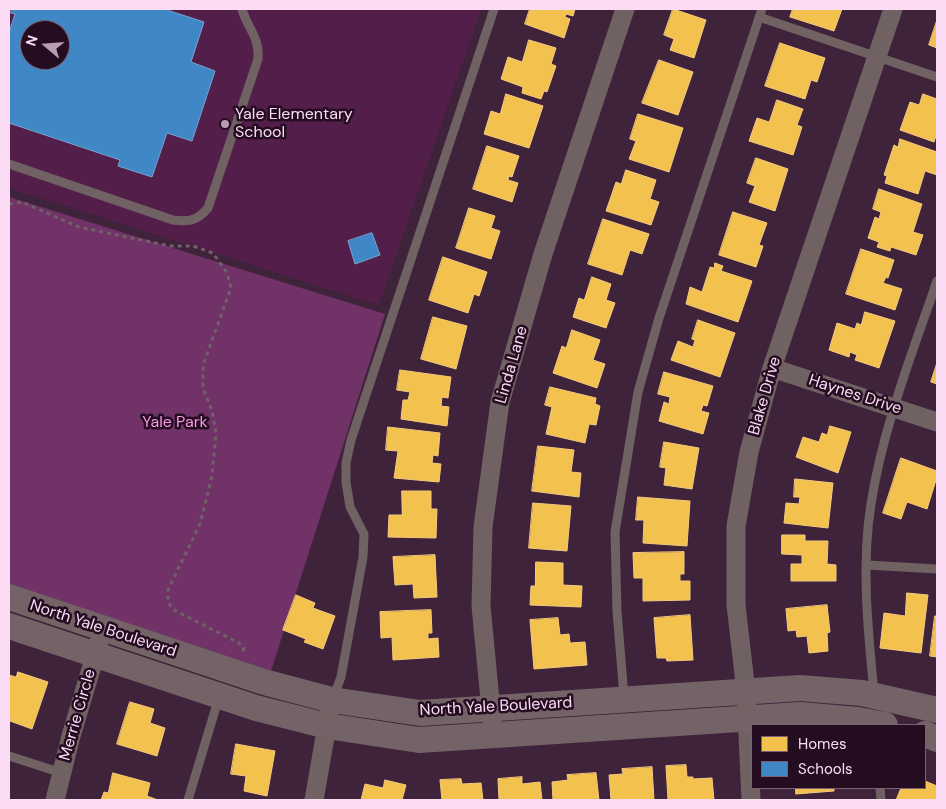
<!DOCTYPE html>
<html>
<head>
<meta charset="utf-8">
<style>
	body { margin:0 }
	#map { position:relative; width:946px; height:809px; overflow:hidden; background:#3e233b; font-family:"DM Sans",sans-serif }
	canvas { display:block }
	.frame { position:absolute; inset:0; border:10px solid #fcdbf4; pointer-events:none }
	.legend { position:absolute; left:751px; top:724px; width:175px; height:65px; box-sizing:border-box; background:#240d20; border:1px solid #7a5f75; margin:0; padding:6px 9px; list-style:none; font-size:15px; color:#fcdbf4 }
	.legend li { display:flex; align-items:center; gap:10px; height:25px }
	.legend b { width:25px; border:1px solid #7a5f75 }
	.north { position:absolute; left:20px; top:20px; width:50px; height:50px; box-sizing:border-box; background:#240d20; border:1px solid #7a5f75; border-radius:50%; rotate:288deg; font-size:14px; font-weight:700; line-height:20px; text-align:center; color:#fcdbf4 }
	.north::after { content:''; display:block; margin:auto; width:18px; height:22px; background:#ba9bb3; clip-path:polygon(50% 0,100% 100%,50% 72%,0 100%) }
</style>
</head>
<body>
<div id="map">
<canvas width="946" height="809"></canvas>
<div class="frame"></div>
<ul class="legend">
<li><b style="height:14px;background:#f2c14e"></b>Homes</li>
<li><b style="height:14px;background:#3f88c5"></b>Schools</li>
</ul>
<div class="north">N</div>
</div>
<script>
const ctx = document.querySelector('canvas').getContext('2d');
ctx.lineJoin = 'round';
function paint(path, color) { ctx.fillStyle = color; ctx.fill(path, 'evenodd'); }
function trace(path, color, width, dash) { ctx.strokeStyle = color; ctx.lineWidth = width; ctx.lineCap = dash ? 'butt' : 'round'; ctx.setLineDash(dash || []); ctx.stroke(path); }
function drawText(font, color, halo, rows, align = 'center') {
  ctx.font = font + ' "DM Sans",sans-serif'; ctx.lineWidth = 5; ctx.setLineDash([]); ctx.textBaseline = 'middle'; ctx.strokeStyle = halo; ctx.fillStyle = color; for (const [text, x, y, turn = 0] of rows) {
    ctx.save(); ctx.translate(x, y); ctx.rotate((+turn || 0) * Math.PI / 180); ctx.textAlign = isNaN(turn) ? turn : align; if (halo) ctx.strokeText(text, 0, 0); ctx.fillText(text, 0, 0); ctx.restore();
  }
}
paint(new Path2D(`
	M9,9h472l-102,296 -370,-117zM30,30h30v30h-30z`), '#541e4b');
paint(new Path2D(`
	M9,197l376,117 -114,357 -262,-87z`), '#713267');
const homes = new Path2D(`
	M530,9h45l-2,7 -7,-2 -1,3 5,2 -6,19 -39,-14z
	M673,9l33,11 -12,38 -24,-8 4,-11 -10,-4z
	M793,9h49l-8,22 -44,-14z
	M937,20v28l-8,-3z
	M529,40l27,8 -5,16 5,2 -9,26 -3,-1 -3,8 -19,-6 1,-6 -22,-8 7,-22 14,5z
	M780,43l45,15 -8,24 -6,-2 -6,19 -40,-13z
	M659,60l34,12 -15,43 -36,-12z
	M506,94l37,12 -14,42 -45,-14 7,-23 9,3z
	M923,94l14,5v34l-3,9 -34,-12 10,-28 9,3z
	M777,100l26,9 -6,16 5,2 -9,28 -44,-14 8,-23 12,4z
	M638,114l45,14 -14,44 -40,-13 7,-18 -6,-2z
	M900,139l37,13v23l-12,-4 -7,23 -33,-11 2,-7 -3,-1 10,-30 4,2z
	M487,146l32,10 -7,21 -3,-1 -1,4 10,3 -6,19 -39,-13z
	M756,158l32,11 -13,42 -26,-9 6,-16 -8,-3z
	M626,170l30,10 -6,19 9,3 -8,23 -45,-14 10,-29 5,2z
	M879,189l43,15 -9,28 10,3 -7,20 -25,-8 -1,4 -13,-4 2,-5 -11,-4 7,-21 4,2 2,-7 -8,-3z
	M469,208l26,8 -4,12 9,3 -9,28 -35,-11z
	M733,212l34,11 -8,22 4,1 -7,21 -37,-12z
	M603,219l46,15 -7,20 -12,-4 -8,25 -34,-11z
	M861,249l33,11 -6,18 -2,-1 -3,6 19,6 -7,21 -49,-16z
	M443,257l44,15 -8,24 -5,-2 -6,19 -39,-13z
	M715,263l8,3 -2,5 31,10 -14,41 -52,-18 4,-17 12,5 8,-25 4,1z
	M592,277l19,7 -5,16 9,3 -9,25 -33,-11 6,-19 5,2z
	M865,312l30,9 -16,47 -24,-8 2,-5 -7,-3 -1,5 -20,-7 8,-27 18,6 2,-6 4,2z
	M433,317l34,9 -11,43 -35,-10z
	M698,320l37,13 -15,44 -49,-17 7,-19 15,6 2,-7 -3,-1z
	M572,330l28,10 -7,20 12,4 -8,24 -44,-15 9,-27 4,2z
	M937,363v21l-6,-2z
	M400,370l51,7 -3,21 -6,-1 -1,9 8,1 -2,19 -46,-7 2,-19h5l2,-8 -13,-2z
	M664,372l49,14 -6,20 -4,-1 -2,6 8,2 -6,21 -44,-13 5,-19 5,2 1,-7 -12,-3z
	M550,387l46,11 -1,6 5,2 -4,19 -7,-1 -4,19 -39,-9 6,-27 -7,-2z
	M830,426l21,6 -13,41 -42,-16 7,-20 16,5 3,-9 5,2z
	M388,427l52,6 -2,23 -5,-1 -1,8 9,1 -2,18 -45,-4 4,-27 -12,-1z
	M664,442l35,6 -7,41 -28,-4 2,-17 -6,-1z
	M538,446l36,4 -3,22 10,1 -2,24 -47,-6z
	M901,458l36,13v6l-10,32 -20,-7 -6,17 -18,-6z
	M795,479l38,4 -5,45 -44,-5 2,-20 13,1 1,-7h-6z
	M402,491h29v18h6l-1,29 -48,-1 1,-22h13z
	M638,497l52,4 -3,45 -44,-3 1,-23h-8z
	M533,503l38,3 -4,45 -38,-3z
	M782,535h23v6h23l-1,23 9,1v16h-45v-17h11v-9l-20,-1z
	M684,552v22h-4v7h10v19l-47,1v-23h-9l-1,-25z
	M435,555l2,42 -23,1 -1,-14 -18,1 -2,-28z
	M536,562l27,1v22l19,1 -1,21 -51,-2 1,-19h4z
	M907,593l21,2 -7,58 -41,-5 4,-35 21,3z
	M296,595l19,8 -2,5 22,8 -12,33 -19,-7 2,-3 -23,-9z
	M827,605l3,27 -3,1 1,18 -19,2 -2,-17 -10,1 -1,-7 -8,1 -2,-22z
	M431,610l1,23h-4v6l10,-1 1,19 -46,3 -1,-23 -11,1 -1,-26z
	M690,615l3,45 -26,1 -1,-3h-9l-3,-40z
	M935,616h2v41l-7,-1z
	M558,618l2,17 9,-1 1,9 15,-1 2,23 -53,4 -4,-49z
	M18,672l30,10 -16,47 -22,-8 1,-3 -2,-1v-42l7,2z
	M130,702l24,7 -4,14 15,5 -8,28 -40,-12z
	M236,744l39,7 -8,45 -23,-5 2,-15 -15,-2z
	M686,765l1,12h6v2l19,-1 2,22h-46l-2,-34z
	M652,767l2,33h-43l-2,-25 14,-1 -1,-5z
	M113,773l37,10 -3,13 11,4h-57l3,-8 4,1z
	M596,773l3,27h-46l-1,-18 16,-2 -1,-5z
	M522,777v7l18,-2 2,18h-43l-1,-21z
	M461,779l1,5 19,-1 2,17h-41l-2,-20z
	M385,780l21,5 -4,15h-41l4,-16 18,4z
	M925,781l12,5v14h-41l5,-12h24z
	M796,788h38v3l-38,3z`);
paint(homes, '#f2c14e');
trace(homes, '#f5c980', 1);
const schools = new Path2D(`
	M12,9h158v2l34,11 -13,40 24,9 -23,70 -25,-8 -15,44 -34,-11 2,-6 -111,-37v-91l6,-18 -4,-1zM30,30h30v30h-30z
	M372,233l8,22 -25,9 -7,-23z`);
paint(schools, '#3f88c5');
trace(schools, '#78a1d3', 1);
trace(new Path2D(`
	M9,204l13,-2 57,25 91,19h23l20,7 14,20 4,15 -28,77v23l9,23 4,22 -4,43 -12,48 -32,66v11l4,8 67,34 5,5 -1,4`), '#706067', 3, [4, 4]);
trace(new Path2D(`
	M759,17l178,60
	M9,164l164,56c16,2 24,1 35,-12l50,-149c2,-22 -11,-31 -16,-50
	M867,565l70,4
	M874,693c-6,-63 -13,-127 -3,-189 12,-77 41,-150 66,-223
	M624,697l-7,-86 -2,-79 23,-140 21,-74 103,-309
	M333,698l8,-21 22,-120 1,-23 -14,-27 -4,-25v-19l5,-23 143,-431
	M9,756l53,17
	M880,788l1,12
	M188,800l31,-103`), '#706263', 9);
trace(new Path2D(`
	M772,368l165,54
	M492,721l-11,-115 2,-79 17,-125 43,-148 82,-245
	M55,800l16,-64 32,-107
	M314,800l15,-86
	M751,800l-5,-108 -10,-87v-79l13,-74 23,-84 121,-359`), '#706263', 19);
trace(new Path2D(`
	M9,597l255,85 68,18 88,13 380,-25 62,5 75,17
	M9,626l247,82 71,18 92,14 381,-25 58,5 27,5
	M925,734l12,5`), '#746366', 26);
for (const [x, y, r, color] of [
	[225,124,5,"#ba9bb3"]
]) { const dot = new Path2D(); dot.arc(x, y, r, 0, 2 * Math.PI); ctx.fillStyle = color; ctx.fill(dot); trace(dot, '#240d20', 2); }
drawText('16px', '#fcdbf4', '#240d20', [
	["Yale Elementary",235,115],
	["School",235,133]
], 'left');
drawText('16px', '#fcdbf4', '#240d20', [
	["Linda Lane",512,365,-74],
	["Haynes Drive",855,395,18],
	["Blake Drive",765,396,-74],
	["North Yale Boulevard",103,629,18],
	["North Yale Boulevard",496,707,-3],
	["Merrie Circle",78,715,-74]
]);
drawText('16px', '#fc98e9', '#240d20', [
	["Yale Park",175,423]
]);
</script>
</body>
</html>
